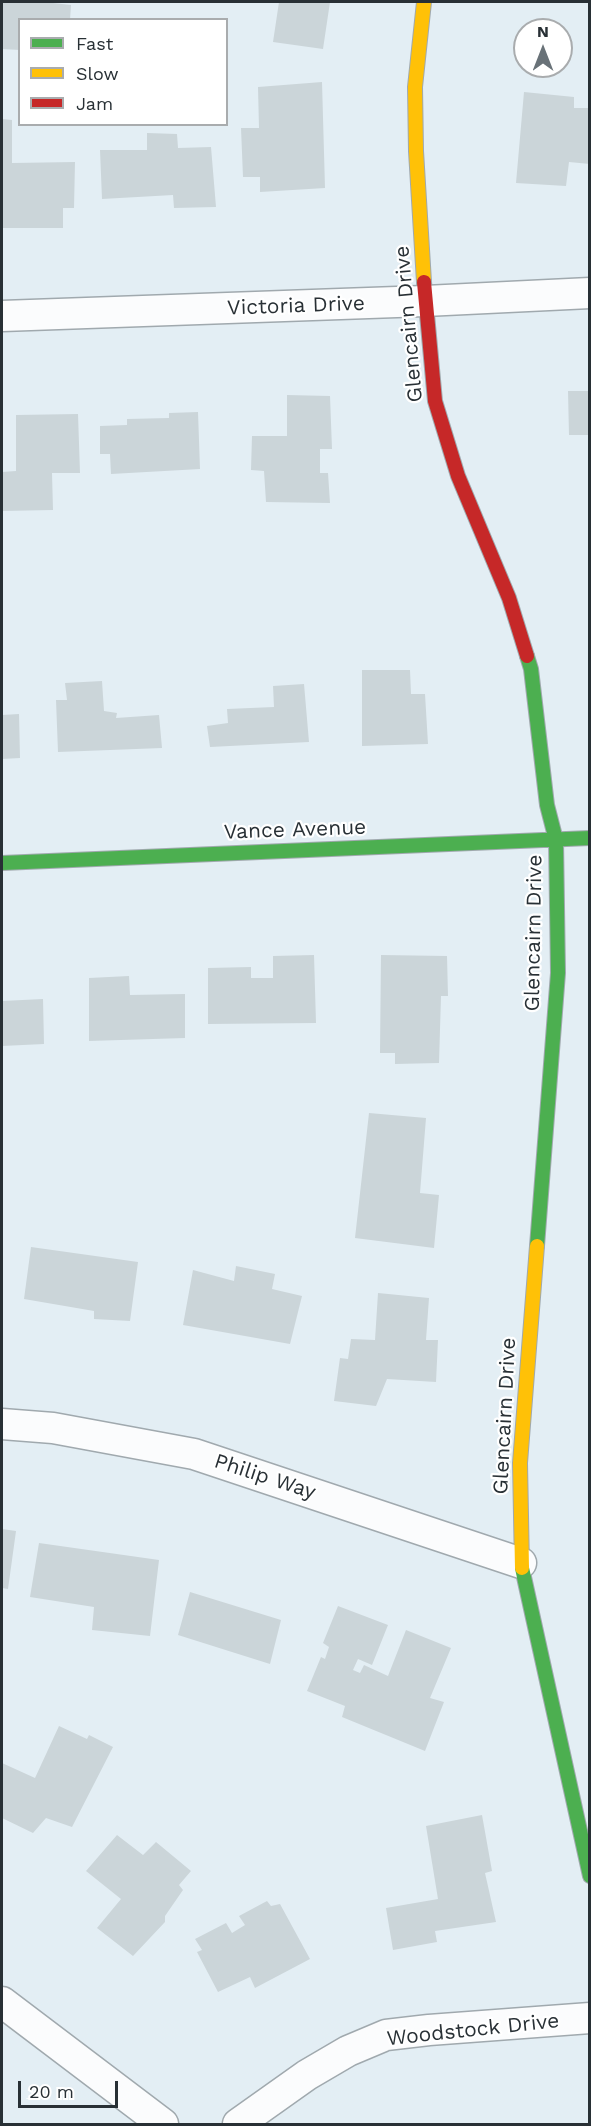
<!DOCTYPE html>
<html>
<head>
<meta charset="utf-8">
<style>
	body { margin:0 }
	#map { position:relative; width:591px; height:2126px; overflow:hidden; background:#e3eef4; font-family:"Work Sans",sans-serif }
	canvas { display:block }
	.frame { position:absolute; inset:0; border:3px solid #283035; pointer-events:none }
	.legend { position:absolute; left:18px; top:18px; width:210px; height:108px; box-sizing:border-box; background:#fff; border:2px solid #a9acae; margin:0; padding:8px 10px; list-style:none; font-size:18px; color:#283035 }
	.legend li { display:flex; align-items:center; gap:12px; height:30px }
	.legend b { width:30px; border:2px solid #a9acae }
	.north { position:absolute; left:513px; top:18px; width:60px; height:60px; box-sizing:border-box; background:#fff; border:2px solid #a9acae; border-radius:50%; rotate:0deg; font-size:16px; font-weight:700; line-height:24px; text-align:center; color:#283035 }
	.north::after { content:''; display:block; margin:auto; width:21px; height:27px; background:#697278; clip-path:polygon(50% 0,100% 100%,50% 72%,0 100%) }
	.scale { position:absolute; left:18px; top:2081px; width:100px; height:27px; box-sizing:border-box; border:3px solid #283035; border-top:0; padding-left:8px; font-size:18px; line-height:21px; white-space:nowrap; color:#283035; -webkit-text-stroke:4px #fff; paint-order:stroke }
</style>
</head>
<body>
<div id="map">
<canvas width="591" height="2126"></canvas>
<div class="frame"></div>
<ul class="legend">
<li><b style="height:8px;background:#4caf50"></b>Fast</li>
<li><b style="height:8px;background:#ffc107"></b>Slow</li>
<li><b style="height:8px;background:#c62828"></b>Jam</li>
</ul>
<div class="north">N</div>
<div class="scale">20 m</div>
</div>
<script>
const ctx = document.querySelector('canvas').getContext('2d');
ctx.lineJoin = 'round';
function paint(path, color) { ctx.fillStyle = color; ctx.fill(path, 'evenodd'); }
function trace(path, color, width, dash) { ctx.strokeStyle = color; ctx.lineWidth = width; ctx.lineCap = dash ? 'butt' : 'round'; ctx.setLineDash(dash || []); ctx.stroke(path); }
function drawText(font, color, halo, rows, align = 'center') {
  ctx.font = font + ' "Work Sans",sans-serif'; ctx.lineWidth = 4.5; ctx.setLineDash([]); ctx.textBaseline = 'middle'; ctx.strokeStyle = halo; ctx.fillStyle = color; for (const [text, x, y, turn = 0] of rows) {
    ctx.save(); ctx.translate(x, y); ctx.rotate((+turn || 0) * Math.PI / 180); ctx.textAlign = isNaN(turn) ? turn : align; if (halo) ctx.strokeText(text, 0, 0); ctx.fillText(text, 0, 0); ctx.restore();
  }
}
paint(new Path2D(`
	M2,2h51v1l18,2 -1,15h-50v30l-18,-1z
	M279,2h51l-7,47 -50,-7z
	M322,82l3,106 -65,4v-15h-17l-2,-49h18l-1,-41z
	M524,92l50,5v11h16v56l-21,-2 -3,24 -50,-3z
	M2,119l10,1v43l63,-1 -1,46h-11v20h-61z
	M147,133l30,1 1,14 33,-1 5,60 -42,1 -1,-13 -71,4 -2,-49h47z
	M568,391h22v44h-21z
	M287,395l43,1 2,53h-12v24h8l2,30 -64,-1 -2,-31 -13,-1 1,-34h35z
	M198,412l2,57 -89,5 -1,-20h-10v-28l27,-1v-6l42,-1v-5z
	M78,414l2,59h-28l1,37 -51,1v-39l14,-1v-56z
	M362,670h48l1,24h14l3,50 -66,2z
	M102,681l2,30 13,2 -1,5 43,-3 3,33 -104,4 -2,-52h11l-2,-17z
	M304,684l5,58 -99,5 -3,-21 21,-3 -1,-14 47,-2 -1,-21z
	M19,714l1,44 -18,1v-44z
	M314,955l2,68 -108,1v-56l43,-1v11h22v-22z
	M381,955l66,1 1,40h-7l-2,67 -44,1v-11h-15z
	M129,976l1,19 55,-1v44l-96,3v-63z
	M43,999l1,45 -42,2v-45z
	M369,1113l57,5 -6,75 19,2 -5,53 -79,-10z
	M31,1247l107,15 -8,59 -36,-2v-8l-70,-12z
	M236,1266l39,8 -3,15 30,7 -12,48 -107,-19 10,-55 41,11z
	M378,1293l51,5 -3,42h12l-2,42 -49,-3 -11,27 -42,-5 6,-43 8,1 3,-20 24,1z
	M2,1529l14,2 -8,58 -6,-1z
	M39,1543l120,17 -9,76 -58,-6 2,-23 -64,-10z
	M190,1592l91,28 -11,44 -92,-29z
	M338,1606l50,19 -16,40 -14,-6 -5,11 7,3 4,-8 24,11 18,-46 45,18 -21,50 14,4 -19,49 -83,-34 3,-11 -38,-15 14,-34 4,2 4,-12 -6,-4z
	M59,1726l28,13 2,-4 24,12 -41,80 -26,-9 -13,15 -31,-15v-55l33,15z
	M482,1815l10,56 -7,2 11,49 -61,9 2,11 -44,8 -7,-42 52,-9 -12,-73z
	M117,1835l26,20 13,-13 35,29 -12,14 4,5 -18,26v6l-32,34 -36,-28 24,-29 -35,-28z
	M267,1901l4,5 9,-2 30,55 -55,29 -5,-11 -32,15 -21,-40 5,-2 -7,-11 31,-16 6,10 13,-8 -6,-9z`), '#cbd5d9');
const street = new Path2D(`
	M2,316l423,-15 165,-8
	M2,1424l51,4 141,26 327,109
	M2,2002l161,122
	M238,2124l69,-49 41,-24 38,-16 43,-5 161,-12`);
const fast = new Path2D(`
	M527,656l4,13 16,136 9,35 2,133 -21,273
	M2,863l588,-25
	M522,1568l68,308`);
const slow = new Path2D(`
	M424,282l-8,-131 -1,-64 9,-85
	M522,1568l-2,-105 17,-217`);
const jam = new Path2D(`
	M424,282l11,119 23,75 51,122 18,58`);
trace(street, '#a0a9ae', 33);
trace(fast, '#a0a9ae', 16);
trace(slow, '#a0a9ae', 16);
trace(jam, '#a0a9ae', 16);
trace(street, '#fbfcfd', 30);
trace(fast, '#4caf50', 14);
trace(slow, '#ffc107', 14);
trace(jam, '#c62828', 14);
drawText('21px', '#283035', '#fff', [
	["Victoria Drive",296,306,-2],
	["Glencairn Drive",409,324,-95],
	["Vance Avenue",295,830,-2],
	["Glencairn Drive",534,933,-89],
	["Glencairn Drive",505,1416,-87],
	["Philip Way",265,1477,18],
	["Woodstock Drive",473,2030,-6]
]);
</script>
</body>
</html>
